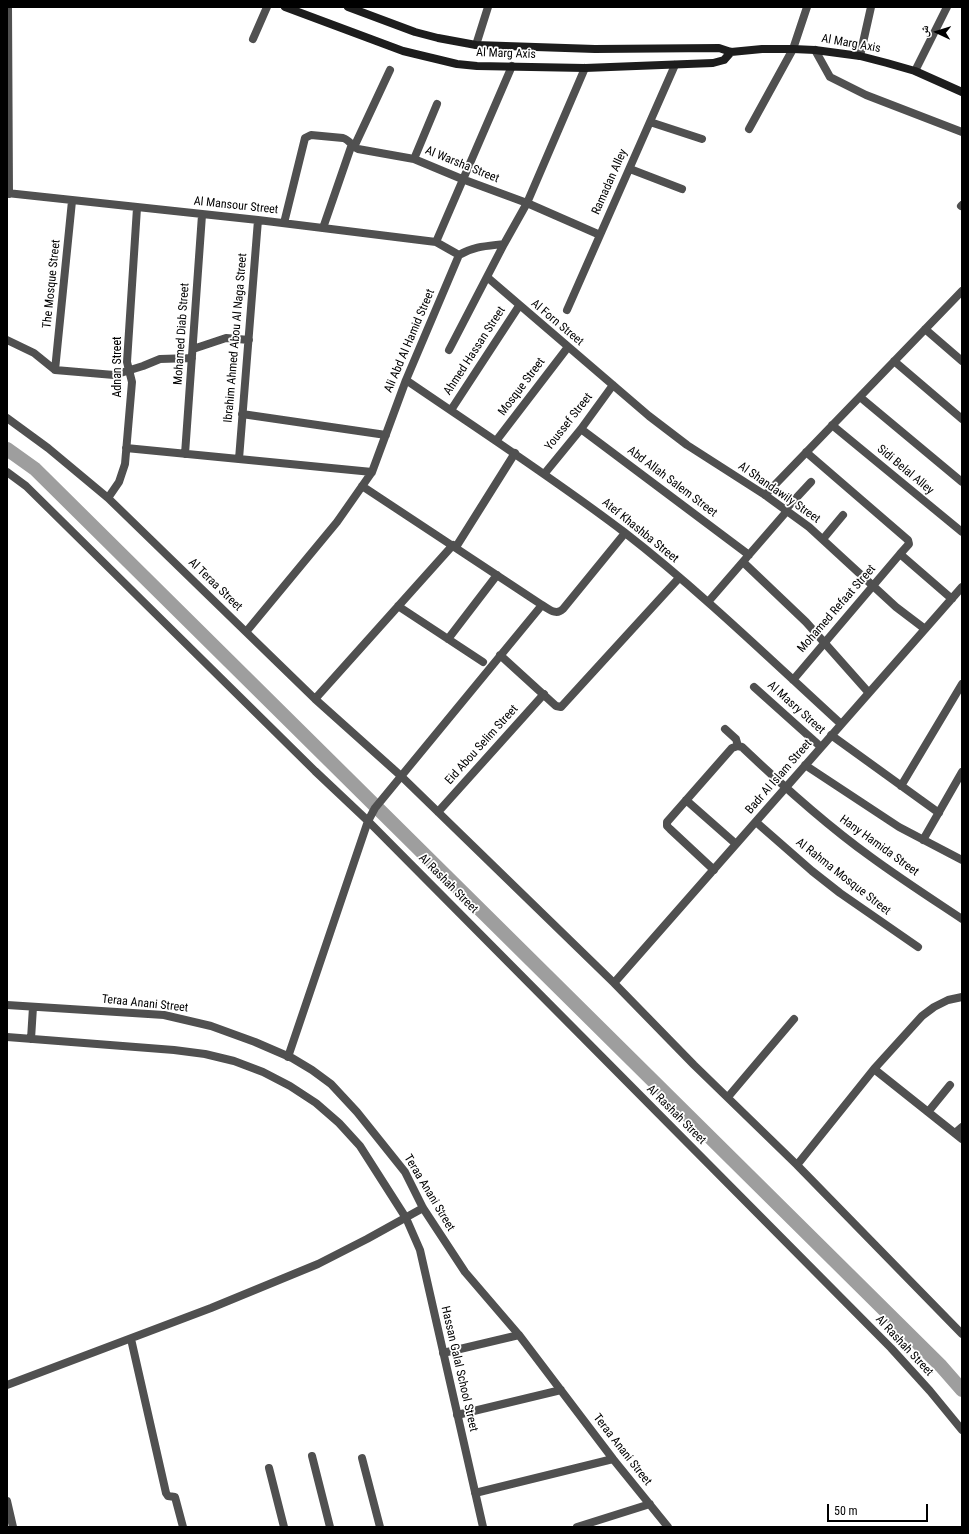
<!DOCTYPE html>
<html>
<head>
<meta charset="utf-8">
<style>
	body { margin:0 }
	#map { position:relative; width:969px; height:1534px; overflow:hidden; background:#fff; font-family:"Roboto Condensed","Noto Naskh Arabic",sans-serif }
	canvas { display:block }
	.frame { position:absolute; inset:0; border:8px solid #000; pointer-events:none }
	.north { position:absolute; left:917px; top:12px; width:40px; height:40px; -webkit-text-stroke:3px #fff; paint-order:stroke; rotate:274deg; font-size:11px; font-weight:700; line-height:16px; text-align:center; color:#000 }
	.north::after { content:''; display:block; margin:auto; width:14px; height:18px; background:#000; clip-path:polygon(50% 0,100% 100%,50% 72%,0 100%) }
	.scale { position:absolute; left:827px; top:1504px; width:101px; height:18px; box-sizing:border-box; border:2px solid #000; border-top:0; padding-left:5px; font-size:12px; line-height:14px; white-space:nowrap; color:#000; -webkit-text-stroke:3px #fff; paint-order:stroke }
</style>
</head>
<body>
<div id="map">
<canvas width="969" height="1534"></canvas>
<div class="frame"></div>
<div class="north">ش</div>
<div class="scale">50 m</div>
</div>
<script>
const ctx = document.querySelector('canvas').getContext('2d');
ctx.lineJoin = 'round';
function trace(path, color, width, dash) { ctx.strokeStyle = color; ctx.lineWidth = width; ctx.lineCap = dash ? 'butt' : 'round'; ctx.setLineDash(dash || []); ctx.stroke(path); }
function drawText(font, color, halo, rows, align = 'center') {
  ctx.font = font + ' "Roboto Condensed",sans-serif'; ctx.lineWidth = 3.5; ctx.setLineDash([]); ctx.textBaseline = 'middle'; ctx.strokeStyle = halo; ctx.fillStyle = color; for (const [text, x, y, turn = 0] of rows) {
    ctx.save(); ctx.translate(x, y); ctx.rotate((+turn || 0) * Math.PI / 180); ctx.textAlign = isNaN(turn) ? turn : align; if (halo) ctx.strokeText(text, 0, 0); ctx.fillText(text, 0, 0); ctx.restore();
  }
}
trace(new Path2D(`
	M7,449l28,20 906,897 21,24`), '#9e9e9e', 14);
trace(new Path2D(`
	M253,39l14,-32
	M815,50l15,27 36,18 96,37
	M749,129l44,-80
	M961,206l1,-1`), '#505050', 8);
trace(new Path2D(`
	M8,7l1,187
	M476,45l12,-38
	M793,49l14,-42
	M860,56l11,-49
	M915,71l32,-64
	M650,122l52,17
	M354,147l36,-77
	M414,159l23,-55
	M630,169l52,20
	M7,193l251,27 178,22 23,13
	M284,223l21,-85 6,-3 32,3c7,2 9,9 15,11l56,10 48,20 65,24 73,32
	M323,228l29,-84
	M436,242l76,-176
	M487,277l162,139 38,29 78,50 44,32 87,80 29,22
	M567,310l108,-245
	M925,329l37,32
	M7,340l27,13 21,17 59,5 29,-9 17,-7 32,-1
	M193,349l33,-11 23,2
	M449,350l55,-106
	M894,361l68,58
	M55,370l17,-169
	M406,380c73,50 147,98 218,152 76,59 146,127 217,192
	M860,397l102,85
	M451,410l68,-104
	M242,414l144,21
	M7,418l41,30 60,50 207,201 86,77 213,207 80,82 103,100 165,169
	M832,425l130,107
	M581,429l168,126
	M496,441l72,-94
	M126,448l246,24
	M806,452l102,88 1,4 -9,10 52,45
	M185,454l17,-239
	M239,459l19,-239
	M7,472l19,14 289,285 53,50 523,527 39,43 32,39
	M545,473l36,-44 32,-44
	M362,486l180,119c7,4 14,11 21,4l62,-76
	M765,495l197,-204
	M108,498l11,-16 6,-18 7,-82 -5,-20 10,-154
	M785,510l26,-28
	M823,539l20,-24
	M456,547l59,-94
	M743,562l63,60 63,71
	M708,602l79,-91
	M398,606l85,56
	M246,632l91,-110 35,-50 34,-92 53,-125c15,-9 29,-9 45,-11l23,-41 58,-135
	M448,639l49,-64
	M500,655l56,51 5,1 118,-129
	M793,680l107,-126
	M754,687l67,60
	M315,699l138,-154
	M725,729l11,10 2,7
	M831,735l108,78
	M805,765l94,62 63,33
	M901,786l61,-102
	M686,800l50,44
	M438,812l106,-118
	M756,822l56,49 28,22 78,54
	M923,840l39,-68
	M714,870l-44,-41 -3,-3v-4l65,-74 6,-2 4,1c41,39 83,77 129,110 30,22 61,42 91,62
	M614,983l348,-396
	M7,1005l157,10 47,11 44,16 37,16 20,12 19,14 26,28 48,60 18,36 42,64 54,63 94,124 55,68
	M7,1037l167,13 31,4 29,7 29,11 27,14 26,17 23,20 21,23 46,72 14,32 63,277
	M31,1039l2,-32
	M288,1057l80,-236 7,-13 167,-203
	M874,1069l88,70
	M728,1097l66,-78
	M928,1112l22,-27
	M955,1133l7,-6
	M797,1165l77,-96 48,-53 12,-9 14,-7 14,-3
	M131,1339l35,154 2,3 7,1 8,30
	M443,1353l76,-18
	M7,1385l204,-77 107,-44 49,-25 56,-31
	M457,1415l104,-25
	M312,1456l18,71
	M362,1458l18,69
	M269,1468l15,59
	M475,1493l138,-34
	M7,1501l6,26
	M577,1527l73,-23`), '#505050', 8);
trace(new Path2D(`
	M285,7l118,44 54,13 20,2 108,2 128,-5 11,-3 7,-8
	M348,7l67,25 23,6 38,7 119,4 124,-1 12,4 31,-3h31l22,1 45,6 27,7 28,8 47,21`), '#1d1d1d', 8);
drawText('12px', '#000', '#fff', [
	["Al Marg Axis",851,44,10],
	["Al Marg Axis",506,54,2],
	["Al Warsha Street",462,165,22],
	["Ramadan Alley",610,182,-66],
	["Al Mansour Street",236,206,6],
	["The Mosque Street",52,284,-84],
	["Al Forn Street",557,323,40],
	["Mohamed Diab Street",182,334,-86],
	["Ibrahim Ahmed Abou Al Naga Street",236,338,-85],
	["Ali Abd Al Hamid Street",410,341,-67],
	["Ahmed Hassan Street",475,351,-57],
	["Adnan Street",118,367,-90],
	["Mosque Street",522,387,-53],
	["Youssef Street",569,422,-52],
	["Sidi Belal Alley",905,470,40],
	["Abd Allah Salem Street",672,482,37],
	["Al Shandawily Street",779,493,35],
	["Atef Khashba Street",640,531,39],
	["Al Teraa Street",215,585,44],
	["Mohamed Refaat Street",837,609,-49],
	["Al Masry Street",796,708,42],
	["Eid Abou Selim Street",482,745,-48],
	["Badr Al Islam Street",779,777,-49],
	["Hany Hamida Street",879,846,36],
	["Al Rahma Mosque Street",843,877,38],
	["Al Rashah Street",448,884,45],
	["Teraa Anani Street",145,1004,6],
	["Al Rashah Street",676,1115,45],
	["Teraa Anani Street",429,1193,59],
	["Al Rashah Street",904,1346,47],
	["Hassan Galal School Street",459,1369,77],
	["Teraa Anani Street",622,1450,52]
]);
</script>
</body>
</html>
